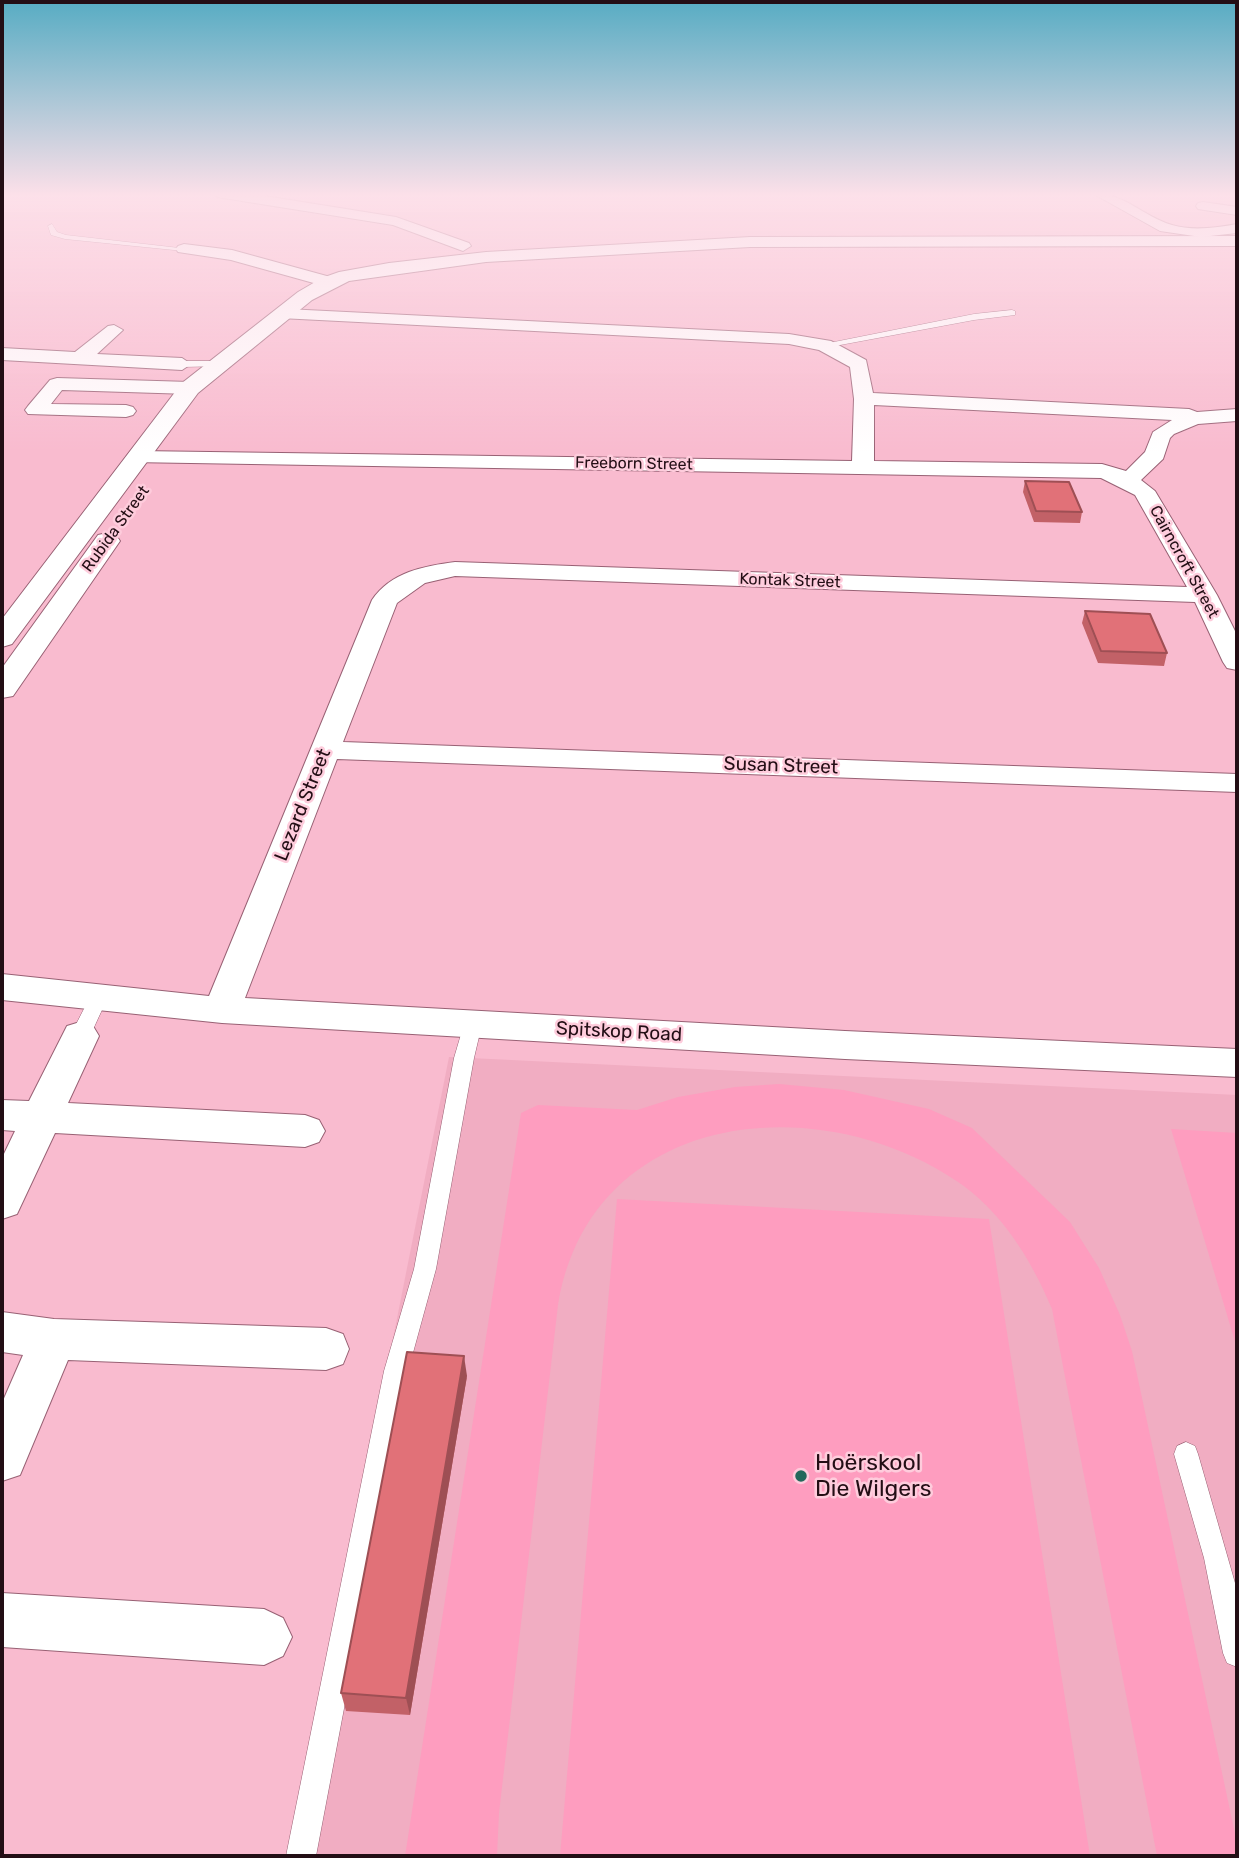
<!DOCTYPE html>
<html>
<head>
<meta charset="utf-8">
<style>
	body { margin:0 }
	#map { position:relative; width:1239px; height:1858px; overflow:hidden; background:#f9bbcf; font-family:Rubik,sans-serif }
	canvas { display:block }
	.frame { position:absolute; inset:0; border:4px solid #230e15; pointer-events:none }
</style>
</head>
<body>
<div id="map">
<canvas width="1239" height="1858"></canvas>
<div class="frame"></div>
</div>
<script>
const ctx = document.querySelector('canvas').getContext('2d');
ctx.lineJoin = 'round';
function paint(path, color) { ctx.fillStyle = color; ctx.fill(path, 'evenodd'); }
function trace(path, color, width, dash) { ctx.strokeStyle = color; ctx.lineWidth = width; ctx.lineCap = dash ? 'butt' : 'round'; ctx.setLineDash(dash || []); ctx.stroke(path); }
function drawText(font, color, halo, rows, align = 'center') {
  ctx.font = font + ' Rubik,sans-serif'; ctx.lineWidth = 5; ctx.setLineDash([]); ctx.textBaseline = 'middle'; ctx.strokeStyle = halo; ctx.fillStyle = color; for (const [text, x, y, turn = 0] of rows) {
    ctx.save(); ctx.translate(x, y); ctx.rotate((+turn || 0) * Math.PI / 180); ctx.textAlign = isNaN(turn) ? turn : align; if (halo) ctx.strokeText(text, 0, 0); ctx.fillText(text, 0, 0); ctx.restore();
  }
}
paint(new Path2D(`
	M449,1057l788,38v761h-947z`), '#f1adc2');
paint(new Path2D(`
	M779,1084l65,6 85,19 43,19 98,94 29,46 21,47 12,36 105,492v13h-80l-105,-547c-21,-50 -51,-99 -97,-129 -142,-94 -365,-68 -397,125l-59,508 -2,43h-92l116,-743 17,-8 99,5 41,-13 57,-10z
	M1171,1129l66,4v215z
	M617,1199l372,20 101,637h-530z`), '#fe9dbf');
const service = new Path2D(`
	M52,224l5,8 9,3 122,14 -4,2 -119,-12 -14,-4 -3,-9z
	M1012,310l3,1v4l-41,5 -150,28 -5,-3 155,-31z
	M222,361l5,3 -2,2 -43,1 -5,-3 5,-3z
	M98,993l7,1 2,5 -17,37 -3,5h-14l-3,-5 19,-37 2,-5z
	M473,1017l7,2 2,5 -8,34 -38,211 -28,102 -92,485h-30l98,-485 30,-102 40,-211 10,-34 2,-5z
	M1186,1442l9,4 3,8 39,136v77l-10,-4 -4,-10 -19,-95 -30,-104 3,-8z`);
const minor = new Path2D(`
	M210,193h36l150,24 73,26 2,3 -8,5 -70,-26 -176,-28z
	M1092,193c33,0 50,23 80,32 20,6 44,3 65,-1v9l-36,4 -41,-6z
	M1203,202l34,5v8l-39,-6 -2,-3 2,-3z
	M184,244l48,6 102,28 2,4 -8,5 -97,-27 -53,-8 -2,-3 2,-3z
	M286,309l503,25 42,7 35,19 7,33 316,16 8,3 40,-3v12l-39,3 -24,10 -4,4 -7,21 -22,21 14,11 62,104 20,40v35l-10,-2 -4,-6 -28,-60 -740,-26 -30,7 -28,20 -54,139 894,32v18l-900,-33 -92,239 600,33 392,18v28l-392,-18 -623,-36 -220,-23v-26l207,22 163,-396c19,-28 52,-34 83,-38l732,25 -52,-92 -34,-17 -971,-16 -3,-5 3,-5 8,-1 714,10 2,-62 -4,-32 -31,-17 -30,-6 -509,-26 -3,-4zM874,405l298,15 -19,12 -8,20 -19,19 -24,-7 -228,-3z
	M114,325l9,5 -26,24 85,4 9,6 -9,6 -180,-10v-12l73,4 33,-26z
	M57,378l133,4 10,6 -10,6 -128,-4 -11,14 75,1 7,2 3,4 -3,4 -7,2 -98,-3 -3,-4 3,-4 22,-26z
	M80,1022l13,4 6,10 -31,67 237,12 14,5 6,11 -6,11 -14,5 -250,-14 -38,81 -15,5v-61l13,-27 -13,-1v-30l27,1 38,-75z
	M2,1312l52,7 272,9 17,6 6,15 -6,15 -17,6 -258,-10 -48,115 -18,6v-78l21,-48 -21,-3z
	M2,1593l262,16 19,9 9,19 -9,19 -19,9 -262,-18z`);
const tertiary = new Path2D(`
	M1237,236v10l-487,1 -264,15 -137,19 -37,19 -114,93 -186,251 -10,3v-28l180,-236 116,-91 24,-14 17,-6 50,-9 97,-11 264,-15z
	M107,533l9,2 4,6 -107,155 -11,2v-30l96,-133z`);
trace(service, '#986174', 1);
trace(minor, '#986174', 2);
trace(tertiary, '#986174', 2);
paint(service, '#fff');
paint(minor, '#fff');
paint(tertiary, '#fff');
paint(new Path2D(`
	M1025,481l57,31 -2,11 -46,-1 -11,-30z
	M1085,611l82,42 -3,13 -66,-3 -16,-40z
	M467,1376l-57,339 -64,-4 -5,-18z`), '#c26167');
paint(new Path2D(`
	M464,1356l3,20 -57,339 -4,-17z`), '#9e4f54');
const building = new Path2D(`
	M1025,481l44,1 13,30 -46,-1z
	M1085,611l65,3 17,39 -66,-2z
	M407,1352l57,4 -58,342 -65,-5z`);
paint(building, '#e17178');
trace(building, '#9e4f54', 2);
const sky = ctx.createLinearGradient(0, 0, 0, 453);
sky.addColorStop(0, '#57acc3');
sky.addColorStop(0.43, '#fce0e9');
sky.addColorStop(1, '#fce0e900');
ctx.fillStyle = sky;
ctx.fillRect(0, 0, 1239, 453);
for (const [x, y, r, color] of [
	[801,1476,7,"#23685b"]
]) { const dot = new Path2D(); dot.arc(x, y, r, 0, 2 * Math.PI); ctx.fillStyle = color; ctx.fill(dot); trace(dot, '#feccdc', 2.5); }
drawText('16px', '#230e15', '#feccdc', [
	["Freeborn Street",634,464,1],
	["Rubida Street",116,529,-54],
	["Cairncroft Street",1184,562,61],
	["Kontak Street",790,581,2]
]);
drawText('19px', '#230e15', '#feccdc', [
	["Susan Street",781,766,2],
	["Lezard Street",303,805,-68],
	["Spitskop Road",619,1032,3]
]);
drawText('23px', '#230e15', '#feccdc', [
	["Hoërskool",815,1463],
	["Die Wilgers",815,1489]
], 'left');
</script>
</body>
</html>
